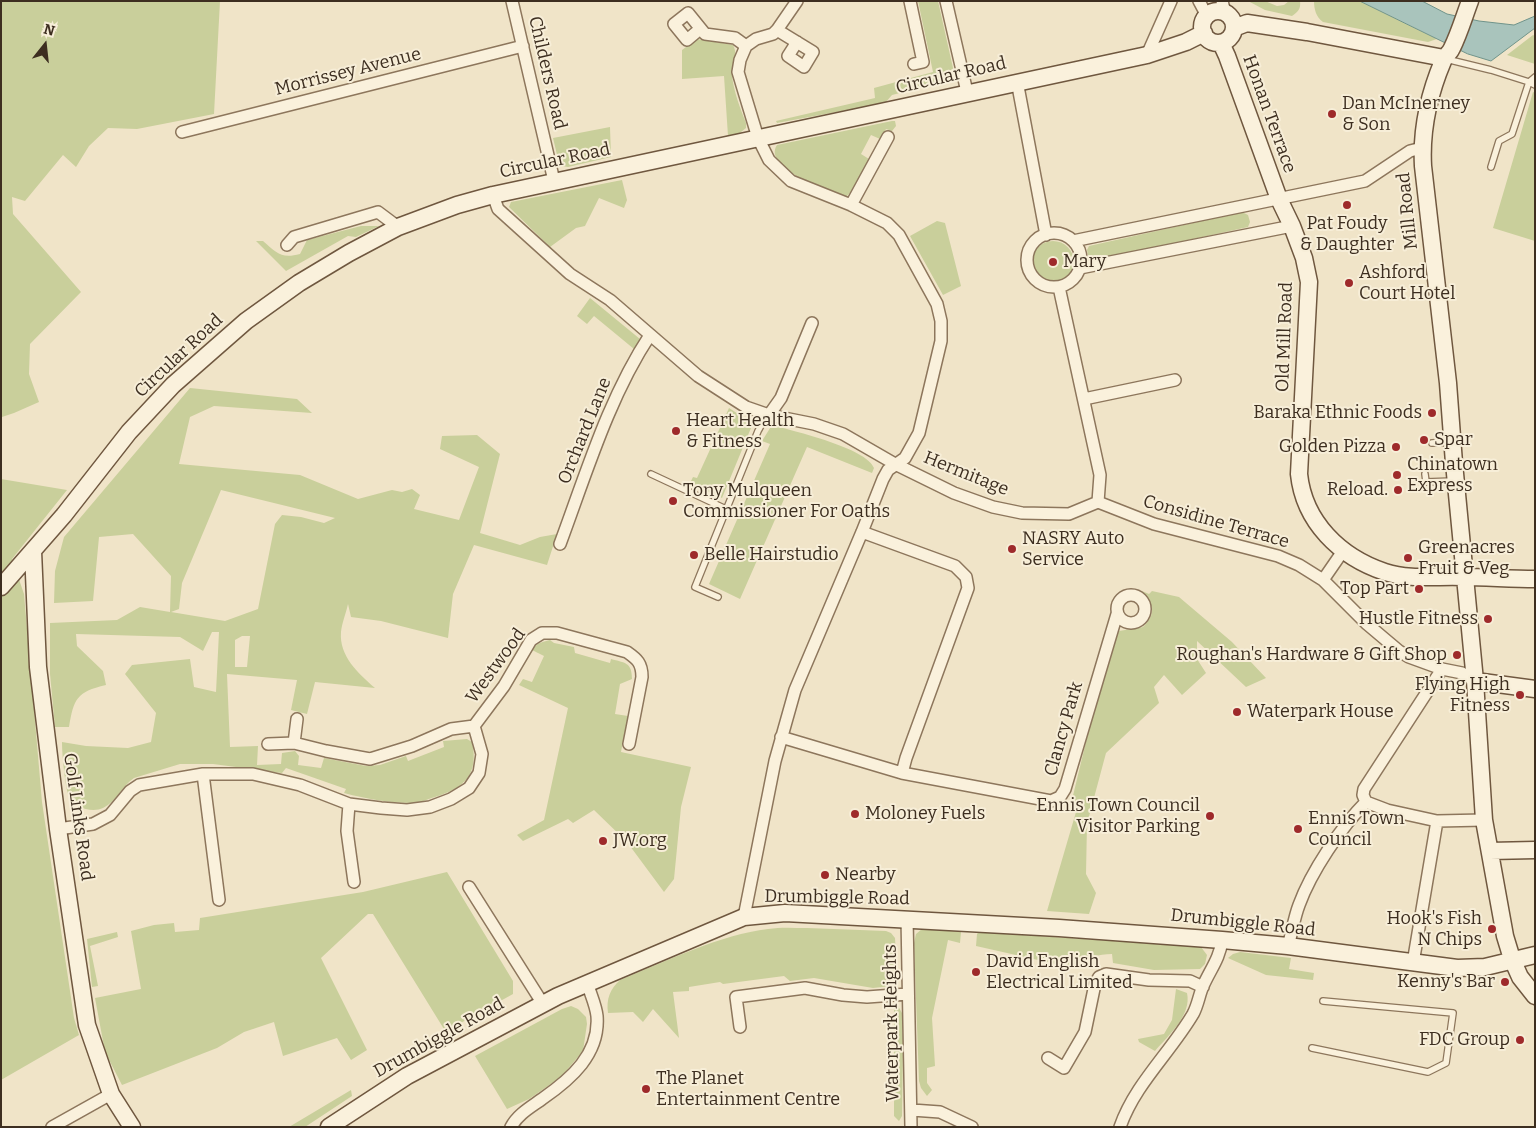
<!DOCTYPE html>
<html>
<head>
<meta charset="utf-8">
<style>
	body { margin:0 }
	#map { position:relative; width:1536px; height:1128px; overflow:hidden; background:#f0e4c8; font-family:Bitter,serif }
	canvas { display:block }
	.frame { position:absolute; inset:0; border:2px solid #3d2e20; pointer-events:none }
	.north { position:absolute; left:20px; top:20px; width:50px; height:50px; -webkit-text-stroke:4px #f7eed8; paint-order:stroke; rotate:16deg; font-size:14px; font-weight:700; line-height:20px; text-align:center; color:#3d2e20 }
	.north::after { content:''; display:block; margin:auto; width:18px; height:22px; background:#3d2e20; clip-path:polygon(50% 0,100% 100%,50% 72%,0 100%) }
</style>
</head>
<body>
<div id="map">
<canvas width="1536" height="1128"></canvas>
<div class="frame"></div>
<div class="north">N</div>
</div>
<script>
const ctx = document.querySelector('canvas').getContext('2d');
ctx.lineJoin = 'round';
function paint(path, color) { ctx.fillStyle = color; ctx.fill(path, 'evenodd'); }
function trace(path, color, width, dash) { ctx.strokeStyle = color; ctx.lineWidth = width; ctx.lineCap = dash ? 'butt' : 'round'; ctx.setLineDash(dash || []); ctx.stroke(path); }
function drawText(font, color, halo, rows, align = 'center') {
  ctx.font = font + ' Bitter,serif'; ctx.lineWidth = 4; ctx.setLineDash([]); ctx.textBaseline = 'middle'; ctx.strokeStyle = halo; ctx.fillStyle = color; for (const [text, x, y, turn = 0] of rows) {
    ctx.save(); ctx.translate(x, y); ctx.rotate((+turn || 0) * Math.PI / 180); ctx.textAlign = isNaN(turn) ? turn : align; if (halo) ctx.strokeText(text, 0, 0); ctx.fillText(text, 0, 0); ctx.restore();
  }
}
paint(new Path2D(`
	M1,1h219l-6,113 -77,15 -29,-1 -19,18 -13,21 -13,-12 -38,46 -13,-4 1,17 68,78 -51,52 -1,30 10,28 -25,11 -12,4z
	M918,1h20l15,67 -1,8 -5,5 -55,14 -7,8 -108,20 -1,-2 99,-23 -1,-10 59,-16z
	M1248,1h17l12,5 7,-1 5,-4h11c1,8 -2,11 -8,15l-27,-6z
	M1314,1h46l77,38 -9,3 -105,-20c-7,-5 -9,-13 -9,-21z
	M1533,35l2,1v28l-28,-9z
	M697,39l36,6c6,11 -2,19 -1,31 2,16 8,32 14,47v5l-10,8h-8l-4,-60 -42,3v-29z
	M1533,92l2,1v148l-42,-13z
	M892,121h3l1,5 -4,5 -6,-2 -6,10 -9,-4 -10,19 8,5 -19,34 -4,4h-5c-15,-7 -79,-30 -64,-52z
	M610,127l1,30 -43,10 -6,-1 -4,-7 -5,-21z
	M622,180l5,20 -3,8 -25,-10 -14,28 -9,2 -26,19 -41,-40 2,-5z
	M1242,212l6,3 2,7 -2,5 -155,34 -4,-2 -2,-9 2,-4z
	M937,221l8,2 16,63 -18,9 -33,-59z
	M361,226h18l-23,11 -8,-1 -62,35 -30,-30h7c14,12 18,18 37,13l7,-14z
	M1032 262a21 21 0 1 1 42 0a21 21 0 1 1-42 0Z
	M590,298l50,41 -6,10 -40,-33 -7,8 -10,-8z
	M190,388l107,11 15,14 -98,-7 -24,11 -11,47 121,11 58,24 34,-9 10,2 10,-3 8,6 -6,14 45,11 20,-53 -39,-18 2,-13 35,-1 23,19 -20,79 40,12 20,-8 17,-3 -10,31 -73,-20 -21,49 -5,44 -67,-17 -30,-4 -3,-13c-2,9 -6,19 -7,28 -2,24 17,41 34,56l-60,-6 -8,32 -16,-4 6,-30 -70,-6 3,73 28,-1 -1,19 24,-1 1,-11 13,-2 4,5 -1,9 23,3 3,-10 42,8 14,-1 26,-9 2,5 36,-14 -1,-6 24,-2 5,3c7,32 -7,46 -37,55 -7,2 -15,6 -22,6 -24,0 -46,-4 -69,-10l2,-4 -60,-21 -4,5 -69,-9h-33l-46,14c-12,8 -18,24 -31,30 -10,5 -30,0 -34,-11 -4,-11 -7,-42 -7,-55l24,4 42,2 23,-6 5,-29 -31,-39 7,-9 58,-6 4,28 22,5 3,-60h-7l-9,19 -23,-14 -104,-3 1,12 26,25 3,14c-30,7 -32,14 -37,42h-14l-5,-53v-51l67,-3 23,-13 30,5 1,-36 -38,-42 -34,3 -6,64 -39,2 1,-32 9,-34zM221,490l114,28 -11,5 -23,-6 -19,-2 -7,9 -17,85 -33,12 -54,-9 8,-3 3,-26zM242,636h8l-3,31h-12v-27z
	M729,408l20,13 2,7 -29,70 -32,-15 3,-6 4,1z
	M772,425c21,6 95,23 102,43l-2,5 -65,-26 -67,152 -31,-15 61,-140 -8,-3z
	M1,479l66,11 -55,69 12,35 18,208 32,216 5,17 -78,45z
	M1142,591l7,3 3,-3 27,6 53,45 34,36 -20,9 -49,-46v18l9,14 -24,22 -18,-20 -10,12 5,16 -53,50 -19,71 -1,50 10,19 -7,21 -42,-3 29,-99 -6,-4 22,-91 22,-77 5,-9 24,-4c14,-14 10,-21 -1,-36z
	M550,640l4,3 20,4 1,6 35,10 1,-4c14,4 21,3 21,20l-12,5 -5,30 13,2 -7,36 70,15 -10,40 -7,72 -10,13 -37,-50 -33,-32 -21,13 -5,-4 -45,22 -6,-6 27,-15 24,-112 -49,-23 4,-6 9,3 12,-26 -12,-6c4,-7 10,-8 18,-10z
	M447,872l66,109v13l-65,36 -1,4 -74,-120h-5l-47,44 46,92 -16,10 -14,-22 -54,18 -9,-34 -30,10 -27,16 -95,37 -17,-33 -10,-54 46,-9 -10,-58 23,-6 20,-2 1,9 24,-2 1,-12 163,-26z
	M807,928l79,3 5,2 4,5 2,37 -6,11 -18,2 -59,-10 -24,3 -6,-5 -61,8 -3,-2 -31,5v4l-16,1 6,46 -26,-29 -10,13 -10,-10 -25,1c-2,-14 2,-24 12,-33 44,-18 102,-46 148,-51 13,-2 26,-1 39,-1z
	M922,929l36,1 3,2 -1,11 -12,-3 -16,78 3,48 -8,2v15l5,7 -5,6 -6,-8 -2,-7 -5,-138 2,-9z
	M117,932l1,5 -28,9 8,40 -6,1 -5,-48z
	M979,932l222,15 6,8 -2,9 -5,5 -46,1 -41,-7 -1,-9c-14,0 -24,3 -34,15l-102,-23 1,-12z
	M1240,952l51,6 -2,11 25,4 -1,7 -47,-5 -38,-17 5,-4z
	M1176,989l11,4c5,22 -19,43 -32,58l-16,-9 -1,-3 26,-5 8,-14z
	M571,1006l7,3 8,8 1,7 -4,27 -22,26 -32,22 -22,10 -32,-53 87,-47z
	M898,1006l4,7 1,34 -1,69 -3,5 -5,-5v-106z
	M351,1090l1,6 -47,31h-16z`), '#c9cf9b');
const water = new Path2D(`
	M1360,1h62l25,13 32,7 35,4 21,-9v12l-44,33 -23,-7z`);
paint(water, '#a9c4bc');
trace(water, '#6f938a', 1);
const lane = new Path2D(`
	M1446,59l45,11 38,12 -17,52 -13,7 -8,26
	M1535,77l-6,5 6,3
	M1432,443l18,-1
	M651,474l75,35
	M1425,474l1,8 27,-1
	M718,597l-23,-10 63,-156 5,-9 6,-7
	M1312,1048l116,24 18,-9 7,-50 -130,-12`);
const street = new Path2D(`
	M512,1l42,180
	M910,1l13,61 -9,2
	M946,1l21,91
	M1199,1l8,15
	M1222,1l3,12
	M700,29l-13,11 -13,-16 14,-11 17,21 30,4 11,8
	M777,30l36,22 -9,15 -16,-11 9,-14
	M1147,55l24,-54
	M1017,81l29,154
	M182,132l341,-86
	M493,195l5,14 72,65 40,26 88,76 48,31 23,8 45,9 29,10 52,30 59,29 39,14 29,6 47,1 29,-12
	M851,205l37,-68
	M1027 260a27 27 0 1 1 54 0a27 27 0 1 1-54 0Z
	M1073,241l292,-60 45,-30 12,-3
	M287,245l7,-8 84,-25 20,15
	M1080,268l212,-42
	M1059,287l41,188 -2,27
	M1084,399l91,-19
	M769,415l12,-17 31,-75
	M1098,502l56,22 124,32 21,9 24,15
	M862,532l93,34 11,11 2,11 -62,170 -4,15
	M560,544c26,-70 49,-147 90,-209
	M1343,551l-20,29 44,44 32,27 10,6 33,12 20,4 13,8
	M1117 609a14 14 0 1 1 28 0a14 14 0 1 1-28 0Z
	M781,737l121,36 149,28 9,-4 5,-8 52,-175
	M294,743l3,-24
	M268,744l26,-1 32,8 44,8 42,-13 39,-17 23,-3
	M203,774l16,126
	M1366,802l-3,-7 1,-6 78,-120
	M349,804l-2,27 7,51
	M58,829l35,-5 17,-9 20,-24 9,-6 64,-11h50l47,11 49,19 32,4 26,2 23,-3 21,-8 18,-11 10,-15 3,-19 -8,-28 30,-40 27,-46 11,-7h15l70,19c10,7 15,11 15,25l-13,67
	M469,887l74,117
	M744,917l31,-156 20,-71 67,-158 21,-53 5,-9 17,-12 14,-25 22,-92v-20l-4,-17 -38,-69 -12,-12 -36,-18 -60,-24 -22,-21 -11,-22 -20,-66 2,-12 6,-14 10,-7 17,-5 4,-4 20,-29
	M907,918l4,209
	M1288,946c4,-13 6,-28 11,-41 12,-33 42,-78 67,-103l21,8 50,11 47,-1
	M1413,963l24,-142
	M740,1027l-4,-30 69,-9 38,7 24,2 41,-3
	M1048,1058l16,10 21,-36 10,-48 4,-7 7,-3 43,6 41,1 13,6
	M912,1110l28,2 32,15
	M52,1127l59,-33
	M511,1127c7,-13 20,-20 31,-28 29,-20 58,-45 55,-83 -1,-11 -7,-23 -10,-34
	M1120,1127c15,-43 50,-74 73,-113 5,-9 6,-19 10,-28 7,-16 17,-28 19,-46`);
const secondary = new Path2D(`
	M1470,1c-6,16 -11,33 -18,47 -2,5 -7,8 -9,13 -14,33 -22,69 -20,105l25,217 6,80 21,218 9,139 21,116 7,23 8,18 15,19
	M1202 27a16 16 0 1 1 32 0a16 16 0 1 1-32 0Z
	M1234,28l13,-5 60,9 137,26
	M1221,43l6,13 52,143 13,27 12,32 5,24 -10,192c5,48 41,83 86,98 24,8 52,4 77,5 24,0 48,2 73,2
	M33,551l5,116 20,162 29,196 24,69 21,33
	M1,587l63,-72 65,-83 44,-47 73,-64 53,-38 50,-30 49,-26 59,-22 36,-10 654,-140 39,-13 18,-9
	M1475,681l60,8
	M1490,851l45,-1
	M329,1127l78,-51 151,-80 186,-79 41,-4 274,15 163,12 66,6 169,22 28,-1 50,-12`);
trace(lane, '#8d765c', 8);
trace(street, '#8d765c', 14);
trace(secondary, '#6f573f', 19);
trace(lane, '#faf1dc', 5.5);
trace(street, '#faf1dc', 11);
trace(secondary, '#faf1dc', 16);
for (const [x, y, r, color] of [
	[1332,114,5,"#9e2a2b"],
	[1347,205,5,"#9e2a2b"],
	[1053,262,5,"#9e2a2b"],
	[1349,283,5,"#9e2a2b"],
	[1432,413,5,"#9e2a2b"],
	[676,431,5,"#9e2a2b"],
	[1424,440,5,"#9e2a2b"],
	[1396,447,5,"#9e2a2b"],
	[1397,475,5,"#9e2a2b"],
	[1398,490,5,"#9e2a2b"],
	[673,501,5,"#9e2a2b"],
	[1012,549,5,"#9e2a2b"],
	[694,555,5,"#9e2a2b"],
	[1408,558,5,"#9e2a2b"],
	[1419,589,5,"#9e2a2b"],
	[1488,619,5,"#9e2a2b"],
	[1457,655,5,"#9e2a2b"],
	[1520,695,5,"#9e2a2b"],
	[1237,712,5,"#9e2a2b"],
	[855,814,5,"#9e2a2b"],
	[1210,816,5,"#9e2a2b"],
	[1298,829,5,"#9e2a2b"],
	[603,841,5,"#9e2a2b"],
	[825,875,5,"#9e2a2b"],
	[1492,929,5,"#9e2a2b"],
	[976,972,5,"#9e2a2b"],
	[1505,982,5,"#9e2a2b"],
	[1520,1040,5,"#9e2a2b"],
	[646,1089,5,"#9e2a2b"]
]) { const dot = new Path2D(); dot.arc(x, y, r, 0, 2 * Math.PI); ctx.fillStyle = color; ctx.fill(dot); trace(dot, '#f7eed8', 2); }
drawText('18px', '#3d2e20', '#f7eed8', [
	["Morrissey Avenue",348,72,-14],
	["Childers Road",547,73,77],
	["Circular Road",951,76,-13],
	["Honan Terrace",1269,114,70],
	["Circular Road",555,161,-12],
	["Mill Road",1408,211,-96],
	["Old Mill Road",1285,337,-88],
	["Circular Road",179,356,-43],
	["Orchard Lane",585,431,-68],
	["Hermitage",966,474,22],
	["Considine Terrace",1216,522,16],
	["Westwood",496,666,-54],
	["Clancy Park",1064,729,-74],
	["Golf Links Road",78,817,82],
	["Drumbiggle Road",837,898,1],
	["Drumbiggle Road",1243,923,6],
	["Waterpark Heights",892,1023,-91],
	["Drumbiggle Road",439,1038,-29]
]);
drawText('18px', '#3d2e20', '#f7eed8', [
	["Dan McInerney",1342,104],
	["& Son",1342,125],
	["Pat Foudy",1347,224,"center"],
	["& Daughter",1347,245,"center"],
	["Mary",1063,262],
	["Ashford",1359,273],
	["Court Hotel",1359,294],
	["Baraka Ethnic Foods",1422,413,"right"],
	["Heart Health",686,421],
	["& Fitness",686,442],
	["Spar",1434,440],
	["Golden Pizza",1386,447,"right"],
	["Chinatown",1407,465],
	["Express",1407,486],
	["Reload.",1388,490,"right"],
	["Tony Mulqueen",683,491],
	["Commissioner For Oaths",683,512],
	["NASRY Auto",1022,539],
	["Service",1022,560],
	["Greenacres",1418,548],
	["Fruit & Veg",1418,569],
	["Belle Hairstudio",704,555],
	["Top Part",1409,589,"right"],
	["Hustle Fitness",1478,619,"right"],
	["Roughan's Hardware & Gift Shop",1447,655,"right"],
	["Flying High",1510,685,"right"],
	["Fitness",1510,706,"right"],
	["Waterpark House",1247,712],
	["Ennis Town Council",1200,806,"right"],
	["Visitor Parking",1200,827,"right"],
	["Moloney Fuels",865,814],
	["Ennis Town",1308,819],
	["Council",1308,840],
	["JW.org",613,841],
	["Nearby",835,875],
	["Hook's Fish",1482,919,"right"],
	["N Chips",1482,940,"right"],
	["David English",986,962],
	["Electrical Limited",986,983],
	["Kenny's Bar",1495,982,"right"],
	["FDC Group",1510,1040,"right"],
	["The Planet",656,1079],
	["Entertainment Centre",656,1100]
], 'left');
</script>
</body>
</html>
